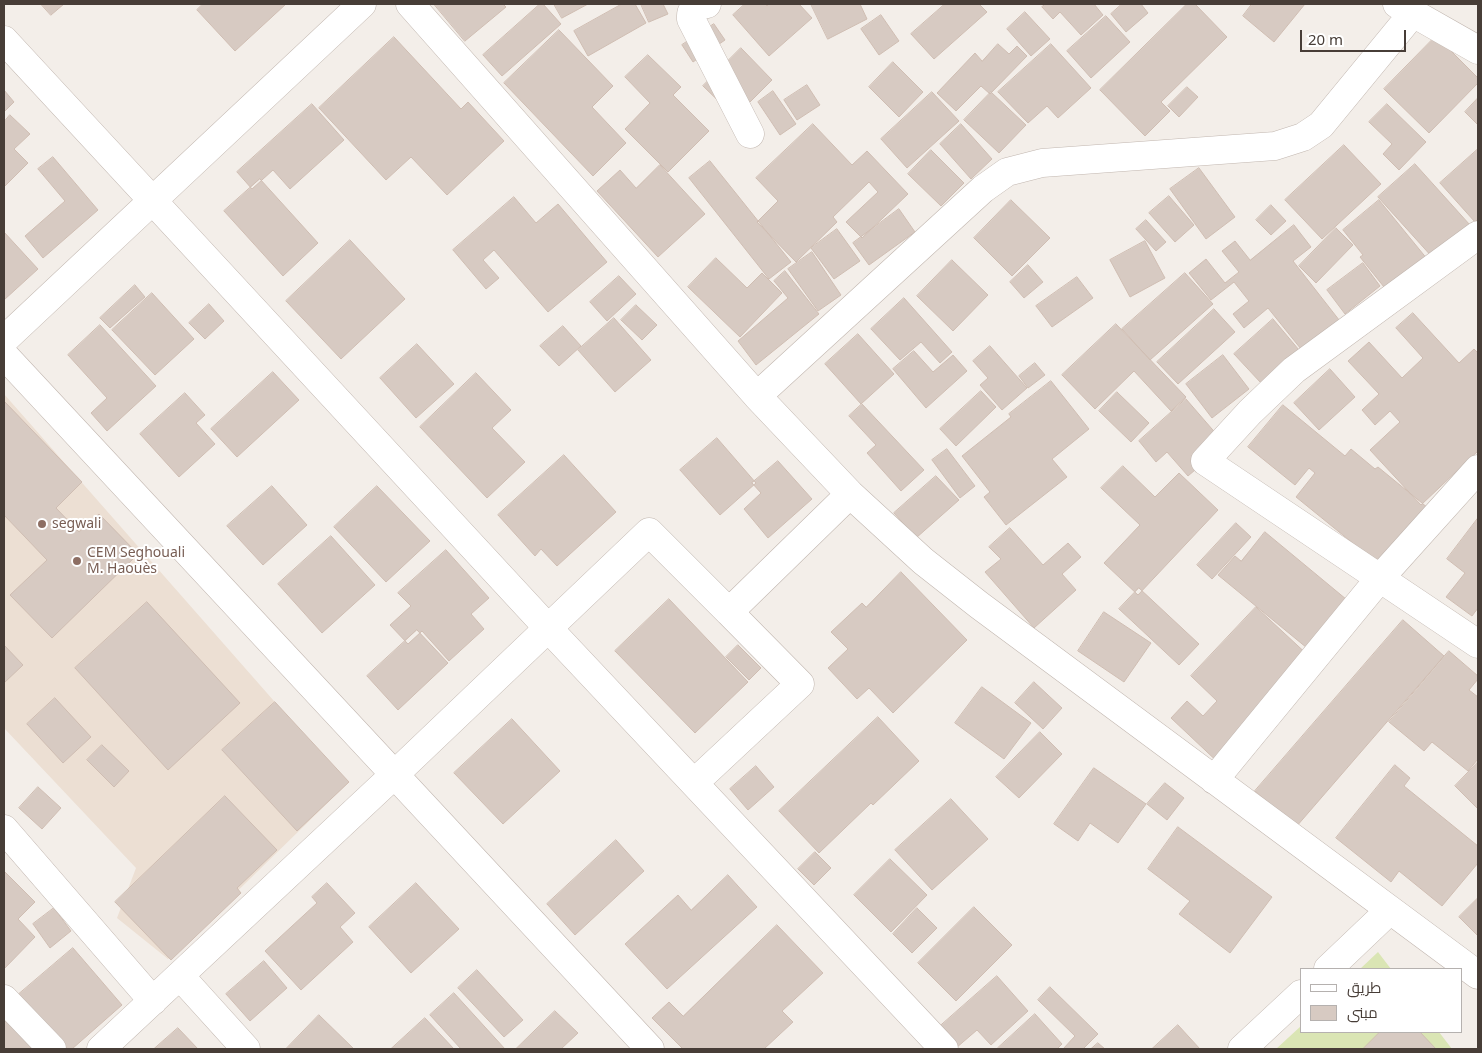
<!DOCTYPE html>
<html>
<head>
<meta charset="utf-8">
<style>
	body { margin:0 }
	#map { position:relative; width:1482px; height:1053px; overflow:hidden; background:#f3eee9; font-family:"Noto Sans",Cairo,sans-serif }
	canvas { display:block }
	.frame { position:absolute; inset:0; border:5px solid #473d37; pointer-events:none }
	.legend { position:absolute; left:1300px; top:968px; width:162px; height:65px; box-sizing:border-box; background:#fff; border:1px solid #b5b1af; margin:0; padding:6px 9px; list-style:none; font-size:15px; color:#473d37 }
	.legend li { display:flex; align-items:center; gap:10px; height:25px }
	.legend b { width:25px; border:1px solid #b5b1af }
	.scale { position:absolute; left:1300px; top:30px; width:106px; height:22px; box-sizing:border-box; border:2px solid #473d37; border-top:0; padding-left:6px; font-size:15px; line-height:18px; white-space:nowrap; color:#473d37; -webkit-text-stroke:4px #fff; paint-order:stroke }
</style>
</head>
<body>
<div id="map">
<canvas width="1482" height="1053"></canvas>
<div class="frame"></div>
<ul class="legend">
<li><b style="height:6px;background:#fff"></b>طريق</li>
<li><b style="height:14px;background:#d7cac2"></b>مبنى</li>
</ul>
<div class="scale">20 m</div>
</div>
<script>
const ctx = document.querySelector('canvas').getContext('2d');
ctx.lineJoin = 'round';
function paint(path, color) { ctx.fillStyle = color; ctx.fill(path, 'evenodd'); }
function trace(path, color, width, dash) { ctx.strokeStyle = color; ctx.lineWidth = width; ctx.lineCap = dash ? 'butt' : 'round'; ctx.setLineDash(dash || []); ctx.stroke(path); }
function drawText(font, color, halo, rows, align = 'center') {
  ctx.font = font + ' "Noto Sans",sans-serif'; ctx.lineWidth = 4; ctx.setLineDash([]); ctx.textBaseline = 'middle'; ctx.strokeStyle = halo; ctx.fillStyle = color; for (const [text, x, y, turn = 0] of rows) {
    ctx.save(); ctx.translate(x, y); ctx.rotate((+turn || 0) * Math.PI / 180); ctx.textAlign = isNaN(turn) ? turn : align; if (halo) ctx.strokeText(text, 0, 0); ctx.fillText(text, 0, 0); ctx.restore();
  }
}
paint(new Path2D(`
	M4,394l343,390 -179,175 -51,-41 19,-50 -132,-140z`), '#ecdfd3');
paint(new Path2D(`
	M1378,952l13,17h-31z
	M1301,1026v6h138l13,17h-176z`), '#dae5b4');
const building = new Path2D(`
	M41,4h23l-13,11z
	M203,4h83l-51,47 -38,-41z
	M434,4h69l3,3 -41,34z
	M540,4h3l18,20 -59,52 -19,-21z
	M554,4h34l-26,14z
	M622,4h13l11,19 -58,33 -14,-25z
	M641,4h22l5,10 -19,8z
	M745,4h20l2,2 2,-2h30l13,14 -43,38 -36,-41z
	M811,4h49l7,15 -39,20z
	M945,4h34l8,8 -53,47 -23,-25z
	M1046,4h48l9,11 -22,20 -21,-23 -7,7 -11,-12z
	M1122,4h19l7,9 -22,19 -15,-18z
	M1187,4h8l32,33 -66,65 9,9 -25,25 -45,-46z
	M1252,4h53l-31,38 -31,-26z
	M1025,12l25,27 -19,17 -24,-27z
	M881,15l18,26 -20,14 -18,-26z
	M1106,16l24,26 -39,36 -24,-27z
	M714,24l11,16 -32,22 -11,-17z
	M559,30l54,56 -21,21 34,36 -33,33 -89,-93z
	M1436,36l42,42v5l-49,50 -45,-44z
	M394,37l67,72 7,-7 36,39 -57,54 -36,-38 -25,23 -67,-72z
	M998,44l11,10 8,-8 10,10 -37,38 -9,-8 -25,25 -19,-18 38,-40 7,8z
	M1051,44l40,44 -33,30 -11,-12 -19,17 -30,-31z
	M741,48l31,32 -37,37 -32,-31z
	M648,55l33,32 -8,8 36,36 -41,41 -43,-43 25,-26 -25,-26z
	M893,62l30,30 -24,25 -30,-30z
	M807,85l13,20 -23,15 -13,-20z
	M1187,87l11,10 -19,20 -11,-11z
	M4,90l10,12 -10,10z
	M773,91l23,33 -16,11 -22,-33z
	M932,92l27,29 -52,47 -26,-29z
	M991,92l35,33 -27,28 -35,-33z
	M1478,98v27l-13,-13z
	M312,104l32,36 -54,49 -17,-19 -21,19 -15,-17z
	M1387,104l39,38 -27,28 -16,-16 9,-10 -23,-22z
	M10,115l20,19 -16,15 14,14 -24,24v-65z
	M813,124l39,41 15,-14 41,43 -46,44 -16,-16 32,-30 -9,-10 -36,35 4,5 -41,40 -39,-40 21,-21 -22,-23z
	M961,124l31,35 -21,20 -31,-35z
	M1344,145l37,39 -59,55 -37,-39z
	M1478,149v70l-3,3 -35,-39z
	M931,150l33,33 -23,23 -33,-32z
	M53,157l45,53 -55,48 -18,-22 40,-35 -27,-32z
	M710,161l81,101 -22,17 -80,-101z
	M1415,164l55,61 -37,33 -55,-61z
	M660,165l45,49 -47,43 -61,-66 23,-21 16,18z
	M1199,168l36,49 -29,22 -36,-50z
	M260,179l58,64 -35,33 -59,-65z
	M1169,196l25,29 -19,17 -26,-29z
	M514,197l22,26 22,-19 49,58 -59,50 -54,-62 -11,10 16,18 -13,11 -33,-39z
	M1011,200l39,38 -38,38 -38,-38z
	M1379,200l49,60 -40,32 -28,-35 3,-2 -20,-25z
	M1271,205l15,16 -15,14 -15,-15z
	M899,209l16,23 -46,33 -16,-22z
	M1146,220l20,22 -10,9 -20,-22z
	M1294,225l17,22 -18,14 50,64 -38,29 -37,-46 -24,20 -11,-14 16,-13 -15,-19 -23,18 -22,-27 17,-14 19,24 14,-11 -17,-21 13,-10 15,19z
	M1336,228l17,17 -37,38 -17,-17z
	M837,229l23,32 -26,18 -23,-31z
	M4,232l34,37 -34,31z
	M350,240l55,59 -64,60 -55,-58z
	M1145,241l20,37 -35,19 -20,-37z
	M812,252l29,43 -23,16 -30,-42z
	M716,258l31,30 15,-15 20,20 -42,44 -52,-50z
	M952,260l36,35 -35,36 -36,-35z
	M1363,263l17,23 -35,28 -18,-24z
	M1028,265l15,17 -19,16 -14,-16z
	M785,271l34,43 -63,51 -18,-24 50,-43 -14,-17z
	M1185,273l28,31 -63,56 -28,-31z
	M619,276l17,18 -29,27 -17,-19z
	M1077,277l16,21 -41,29 -16,-21z
	M135,285l10,12 -35,31 -10,-10z
	M152,293l42,46 -39,36 -43,-45z
	M904,298l48,54 -12,11 -19,-21 -21,18 -29,-31z
	M209,304l15,17 -19,18 -16,-16z
	M636,305l21,20 -15,15 -21,-20z
	M1214,309l21,23 -57,52 -21,-22z
	M1413,313l46,50 15,-14 4,4v98l-57,54 -51,-55 30,-28 -10,-11 -15,14 -13,-15 17,-16 -31,-33 21,-19 33,36 21,-20 -27,-30z
	M614,318l37,42 -36,32 -37,-42z
	M1273,319l26,31 -38,33 -27,-29z
	M1116,324l70,73 -15,14 -37,-40 -39,38 -33,-34z
	M100,325l56,61 -49,45 -16,-18 16,-15 -39,-43z
	M563,326l18,20 -22,20 -19,-20z
	M858,334l36,40 -33,30 -36,-40z
	M417,344l37,40 -38,34 -36,-40z
	M990,346l37,42 -25,22 -22,-25 8,-7 -15,-17z
	M914,351l19,21 20,-17 14,16 -41,37 -33,-39z
	M1223,355l26,34 -37,29 -26,-34z
	M1035,363l10,12 -17,13 -9,-12z
	M1330,369l25,28 -36,33 -25,-27z
	M273,372l26,28 -62,57 -26,-28z
	M476,373l35,37 -19,18 33,34 -38,36 -67,-71z
	M1051,381l38,48 -37,30 15,18 -61,48 -22,-28 6,-5 -28,-36 49,-39 -2,-3z
	M981,391l15,16 -40,39 -16,-17z
	M1117,392l32,31 -18,19 -32,-31z
	M185,393l20,22 -9,8 19,21 -36,33 -39,-43z
	M1186,399l39,45 -37,32 -21,-24 -11,10 -17,-21z
	M4,401l78,81 -26,26 23,24 20,-18 39,40 -86,84 -42,-43 37,-35 -43,-45z
	M862,404l62,66 -23,21 -34,-38 9,-8 -27,-29z
	M1283,405l62,51 6,-7 24,20 3,-2 50,41 -47,58 -85,-69 19,-24 -6,-5 -14,17 -47,-38z
	M717,438l39,45 -36,32 -40,-45z
	M947,449l28,37 -15,12 -28,-38z
	M564,455l52,57 -59,54 -16,-17 -6,7 -37,-41z
	M778,461l34,38 -44,39 -24,-29 17,-16 -9,-10z
	M1123,466l32,31 24,-24 39,37 -80,85 -34,-32 36,-38 -39,-37z
	M936,476l23,24 -43,38 -22,-25z
	M272,486l35,39 -44,40 -36,-39z
	M377,486l53,55 -44,41 -52,-55z
	M1478,518v90l-6,8 -26,-19 19,-24 -18,-14z
	M1236,523l15,14 -39,42 -15,-14z
	M1010,528l33,37 25,-22 13,14 -19,17 14,16 -42,38 -49,-56 16,-13 -12,-12z
	M1265,532l93,77 -40,48 -100,-82 17,-19 6,5z
	M331,536l44,49 -53,48 -44,-49z
	M446,550l43,48 -18,16 13,15 -35,32 -27,-30 -14,13 -18,-19 21,-19 -13,-13z
	M901,572l66,68 -74,73 -24,-25 -12,11 -29,-31 20,-19 -17,-17 31,-29 4,4z
	M1139,588l60,56 -20,21 -60,-56z
	M669,599l79,83 -53,51 -80,-82z
	M147,602l93,101 -72,67 -93,-102z
	M1256,607l55,51 -88,109 -52,-49 16,-17 16,15 14,-15 -26,-25z
	M1104,612l47,31 -27,39 -46,-31z
	M1403,620l41,36 -148,171 -41,-36z
	M417,630l31,33 -50,47 -31,-34z
	M4,645l19,20 -19,18z
	M738,645l23,23 -12,12 -23,-23z
	M1449,651l29,25v3l-9,11 9,7v62l-10,12 -36,-29 -8,9 -35,-29z
	M1034,682l28,26 -19,21 -28,-26z
	M982,687l49,36 -27,36 -49,-36z
	M55,698l36,39 -28,26 -36,-39z
	M275,702l74,80 -52,49 -75,-81z
	M878,717l41,44 -46,44 -2,-2 -52,50 -40,-42z
	M512,719l48,52 -57,53 -49,-51z
	M1040,732l22,22 -43,44 -23,-21z
	M102,745l27,26 -15,16 -27,-27z
	M1478,762v47l-23,-23z
	M1395,765l15,13 -6,8 74,60v17l-36,43 -43,-35 -8,11 -55,-44z
	M756,766l18,21 -26,23 -18,-21z
	M1094,768l52,36 -28,39 -28,-20 -12,18 -24,-17z
	M1165,783l19,15 -17,22 -20,-16z
	M38,787l23,21 -19,21 -23,-21z
	M225,796l52,54 -40,38 4,5 -70,67 -56,-58z
	M951,799l37,40 -56,51 -37,-40z
	M1178,827l94,70 -42,56 -51,-39 11,-13 -42,-32z
	M616,840l28,31 -69,64 -28,-31z
	M815,852l16,16 -17,17 -16,-16z
	M890,859l37,36 -36,37 -37,-37z
	M4,871l31,31 -17,17 17,18 -31,32z
	M728,875l29,32 -90,82 -42,-45 53,-49 13,15z
	M327,883l28,30 -15,14 13,15 -52,48 -36,-39 52,-48 -5,-6z
	M416,883l43,46 -48,44 -42,-46z
	M1478,898v38l-19,-19z
	M974,907l38,38 -56,56 -38,-38z
	M54,908l17,23 -21,17 -17,-24z
	M917,908l20,20 -25,25 -19,-19z
	M777,925l46,48 -41,38 11,11 -29,27h-81l-31,-31 17,-16 14,14z
	M73,948l49,57 -50,44h-5l-48,-55z
	M264,961l23,27 -37,33 -24,-27z
	M477,970l46,50 -19,17 -46,-49z
	M997,976l31,35 -37,34 -14,-15 -21,18 -18,-20z
	M1050,987l48,47 -15,15h-20l12,-13 -37,-36z
	M454,993l51,56h-44l-31,-34z
	M4,1008l43,41h-43z
	M555,1011l23,22 -17,16h-45z
	M1035,1014l27,30 -5,5h-58l-1,-1z
	M319,1015l35,34h-68z
	M425,1018l29,31h-63z
	M1178,1025l22,24h-48z
	M178,1028l20,21h-44z
	M1380,1032h40l16,17h-73z
	M1098,1043l7,6h-14z`);
paint(building, '#d7cac2');
trace(building, '#cfbdb2', 1);
const street = new Path2D(`
	M410,4l347,392 93,98 73,67 56,44 499,370
	M707,4c-10,2 -17,4 -16,15l59,115
	M1397,4l81,46
	M4,40l544,588 396,421
	M1478,235l-184,135 -44,42 -45,49 273,183
	M4,340l358,-336
	M4,355l646,694
	M757,396l226,-207 24,-17 35,-9 233,-17 28,-9 18,-12 92,-112
	M1214,780l166,-202 98,-109
	M694,783l106,-99 -71,-72
	M4,829l149,172
	M1328,969l62,-59
	M180,976l66,73
	M4,999l48,50
	M101,1049l293,-274 255,-243 80,80 121,-118
	M1242,1049l59,-55`);
trace(street, '#c1b6af', 29);
trace(street, '#fff', 28);
for (const [x, y, r, color] of [
	[42,524,5,"#8d6e63"],
	[77,561,5,"#8d6e63"]
]) { const dot = new Path2D(); dot.arc(x, y, r, 0, 2 * Math.PI); ctx.fillStyle = color; ctx.fill(dot); trace(dot, '#fff', 2); }
drawText('14px', '#785e54', '#fff', [
	["segwali",52,524],
	["CEM Seghouali",87,553],
	["M. Haouès",87,569]
], 'left');
</script>
</body>
</html>
